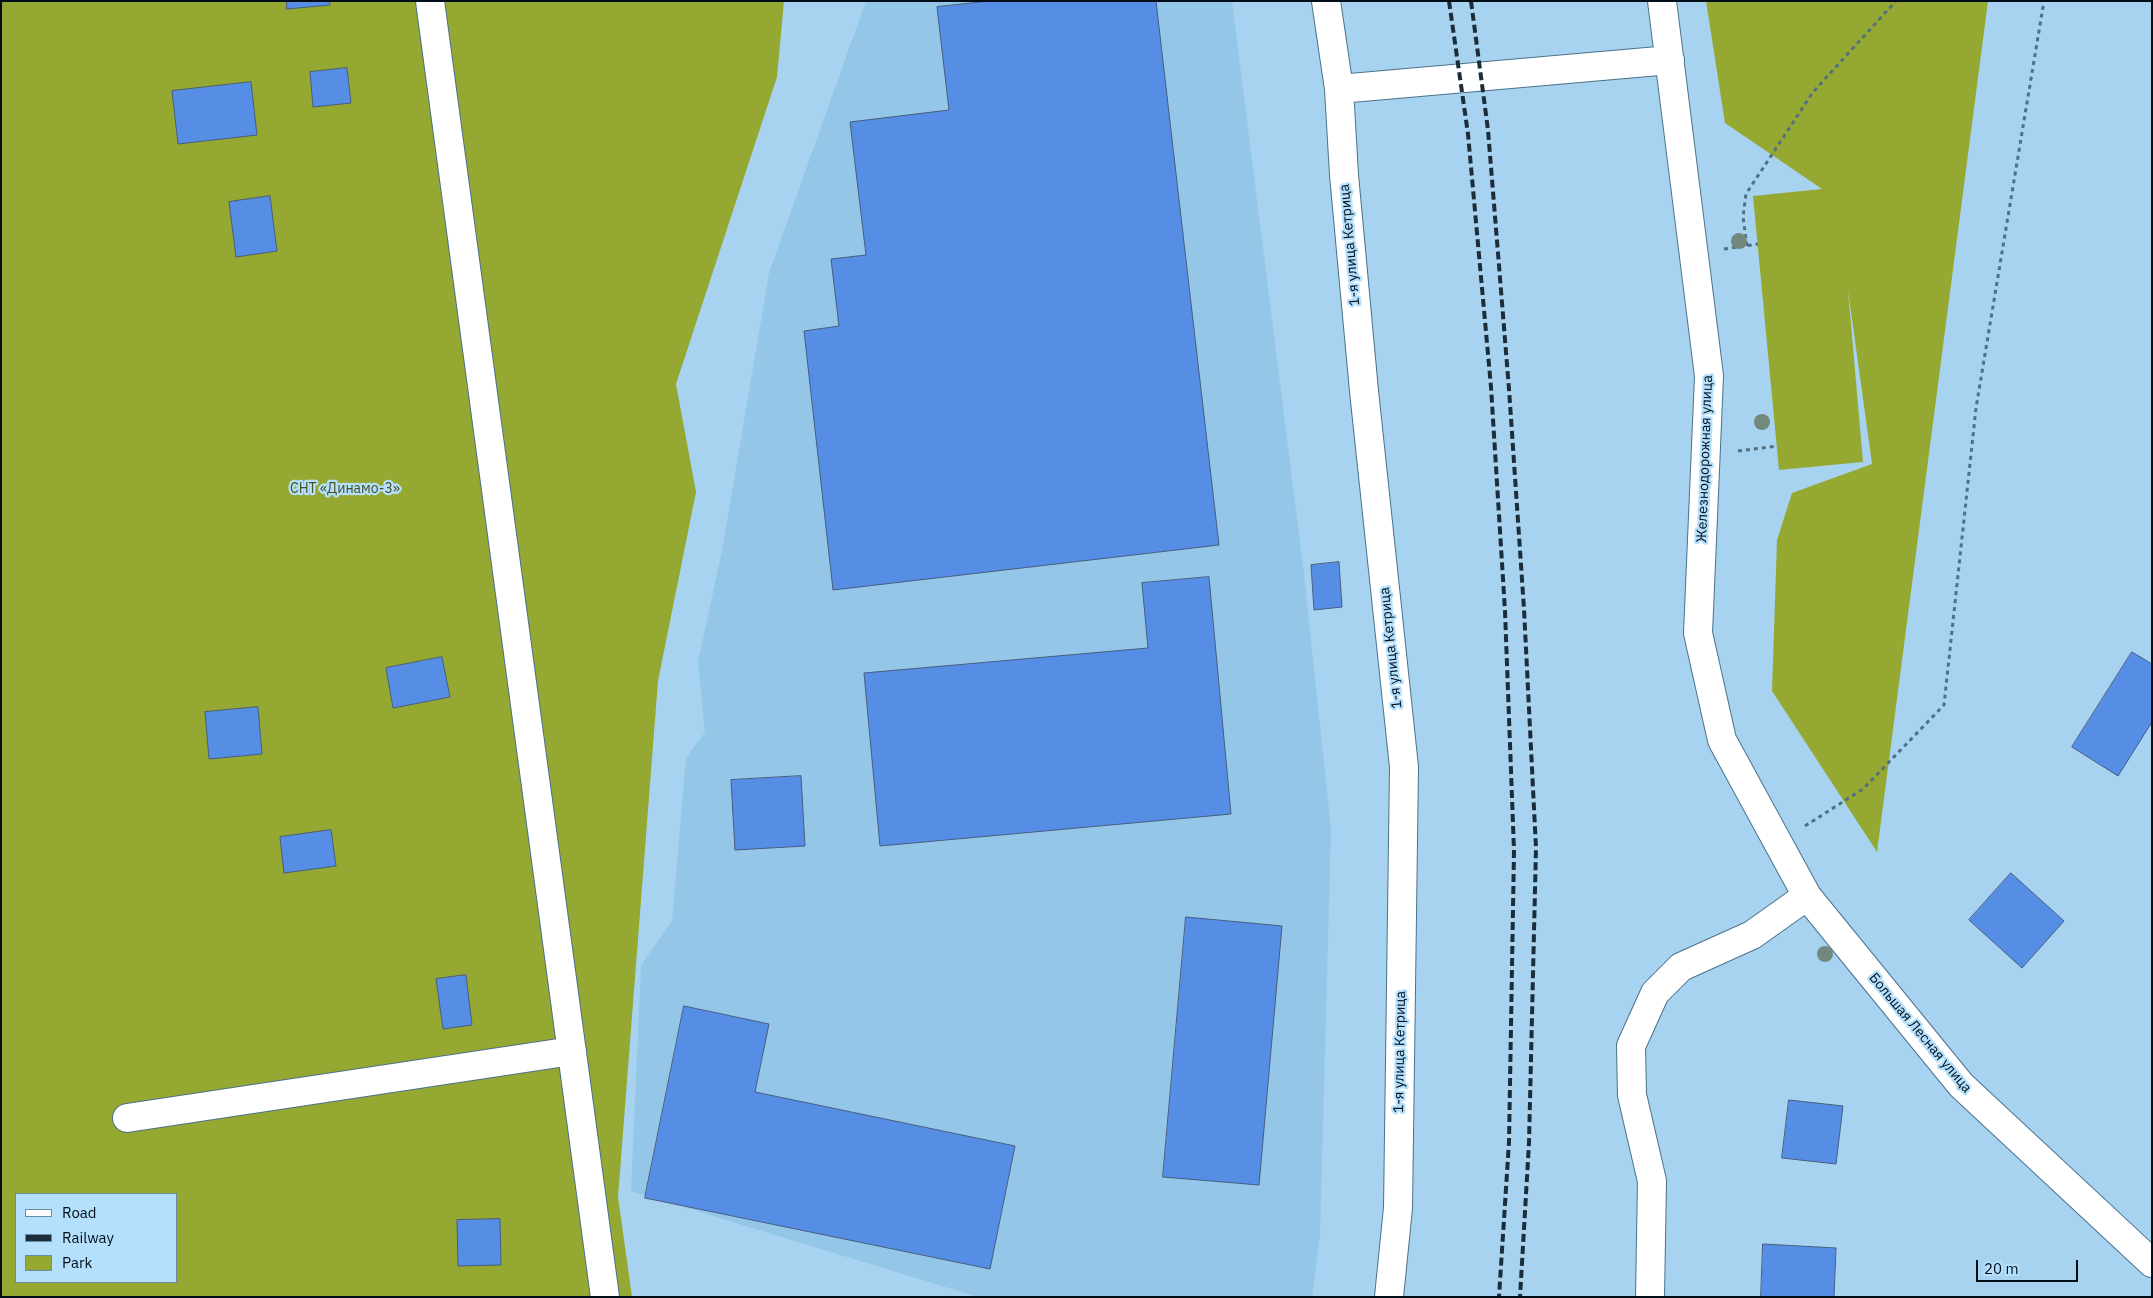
<!DOCTYPE html>
<html>
<head>
<meta charset="utf-8">
<style>
	body { margin:0 }
	#map { position:relative; width:2153px; height:1298px; overflow:hidden; background:#a7d3f0; font-family:"IBM Plex Sans",sans-serif }
	canvas { display:block }
	.frame { position:absolute; inset:0; border:2px solid #010d17; pointer-events:none }
	.legend { position:absolute; left:15px; top:1193px; width:162px; height:90px; box-sizing:border-box; background:#b4e0fd; border:1px solid #6c8ca1; margin:0; padding:6px 9px; list-style:none; font-size:15px; color:#010d17 }
	.legend li { display:flex; align-items:center; gap:10px; height:25px }
	.legend b { width:25px; border:1px solid #6c8ca1 }
	.scale { position:absolute; left:1976px; top:1260px; width:102px; height:22px; box-sizing:border-box; border:2px solid #010d17; border-top:0; padding-left:6px; font-size:15px; line-height:18px; white-space:nowrap; color:#010d17; -webkit-text-stroke:4px #b4e0fd; paint-order:stroke }
</style>
</head>
<body>
<div id="map">
<canvas width="2153" height="1298"></canvas>
<div class="frame"></div>
<ul class="legend">
<li><b style="height:6px;background:#fff"></b>Road</li>
<li><b style="height:6px;background:#1c2d3a"></b>Railway</li>
<li><b style="height:14px;background:#95a831"></b>Park</li>
</ul>
<div class="scale">20 m</div>
</div>
<script>
const ctx = document.querySelector('canvas').getContext('2d');
ctx.lineJoin = 'round';
function paint(path, color) { ctx.fillStyle = color; ctx.fill(path, 'evenodd'); }
function trace(path, color, width, dash) { ctx.strokeStyle = color; ctx.lineWidth = width; ctx.lineCap = dash ? 'butt' : 'round'; ctx.setLineDash(dash || []); ctx.stroke(path); }
function drawText(font, color, halo, rows, align = 'center') {
  ctx.font = font + ' "IBM Plex Sans",sans-serif'; ctx.lineWidth = 4.5; ctx.setLineDash([]); ctx.textBaseline = 'middle'; ctx.strokeStyle = halo; ctx.fillStyle = color; for (const [text, x, y, turn = 0] of rows) {
    ctx.save(); ctx.translate(x, y); ctx.rotate((+turn || 0) * Math.PI / 180); ctx.textAlign = isNaN(turn) ? turn : align; if (halo) ctx.strokeText(text, 0, 0); ctx.fillText(text, 0, 0); ctx.restore();
  }
}
paint(new Path2D(`
	M866,1h366l72,573 27,255 -11,406 -8,62h-334l-347,-106 10,-226 31,-44 14,-163 19,-26 -7,-70 25,-116 46,-273z`), '#94c6e8');
paint(new Path2D(`
	M1,1h783l-7,76 -101,307 20,108 -38,189 -40,516 14,100h-631zM16,1194h160v88h-160z
	M1706,1h282l-111,851 -105,-161 5,-151 15,-47 80,-29 -24,-174 15,172 -84,8 -26,-274 69,-7 -97,-66z`), '#95a831');
const building = new Path2D(`
	M287,1h42l1,4 -43,4z
	M990,1h166l63,544 -386,45 -29,-259 35,-5 -8,-67 35,-4 -16,-133 99,-12 -12,-103z
	M347,68l4,35 -38,4 -3,-35z
	M251,82l6,53 -79,9 -6,-53z
	M270,196l7,55 -41,6 -7,-55z
	M1339,562l3,45 -28,3 -3,-45z
	M1209,577l22,237 -351,32 -16,-173 284,-25 -6,-65z
	M2132,652l20,12v58l-34,54 -46,-29z
	M442,657l8,40 -57,11 -7,-40z
	M258,707l4,47 -53,5 -4,-47z
	M801,776l4,70 -70,4 -4,-70z
	M331,830l5,36 -52,7 -4,-36z
	M2011,873l53,48 -42,47 -53,-48z
	M1186,917l96,9 -23,259 -96,-8z
	M466,975l6,50 -29,4 -7,-50z
	M684,1006l85,18 -14,68 260,54 -25,123 -345,-71z
	M1789,1100l54,6 -7,58 -54,-6z
	M500,1219l1,46 -43,1 -1,-46z
	M1763,1244l73,4 -2,49h-73z`);
paint(building, '#558ee4');
trace(building, '#475e80', 1);
const minor = new Path2D(`
	M430,1l175,1296
	M1326,1l13,88 5,86 20,216 40,376 -6,441 -9,89
	M1662,1l47,375 -11,257 24,107 85,156 154,189 191,178
	M1339,89l331,-29
	M127,1118l445,-67
	M1650,1297l2,-116 -20,-86 -1,-49 24,-53 26,-26 71,-32 55,-39`);
trace(minor, '#4a728d', 30);
trace(new Path2D(`
	M1747,246l-4,-29 3,-23 67,-102 83,-91
	M1724,249l34,-5
	M1738,451l39,-5
	M1805,826l58,-37 81,-84 32,-297 68,-407`), '#536f82', 3, [4, 4]);
trace(minor, '#fff', 28);
trace(new Path2D(`
	M1449,1l19,133 23,253 14,224 9,240 -5,291 -10,155
	M1471,1l17,129 21,259 15,220 12,239 -7,295 -9,154`), '#1c2d3a', 4, [8, 4]);
ctx.fillStyle = '#728a7e';
for (const [x, y] of [
	[1739,241],
	[1762,422],
	[1825,954]
]) { ctx.beginPath(); ctx.arc(x, y, 8, 0, 2 * Math.PI); ctx.fill(); }
drawText('14px', '#010d17', '#b4e0fd', [
	["1-я улица Кетрица",1350,245,-95],
	["Железнодорожная улица",1705,459,-88],
	["1-я улица Кетрица",1391,648,-96],
	["Большая Лесная улица",1920,1033,50],
	["1-я улица Кетрица",1400,1052,-89]
]);
drawText('14px', '#464f20', '#b4e0fd', [
	["СНТ «Динамо-3»",345,489]
]);
</script>
</body>
</html>
